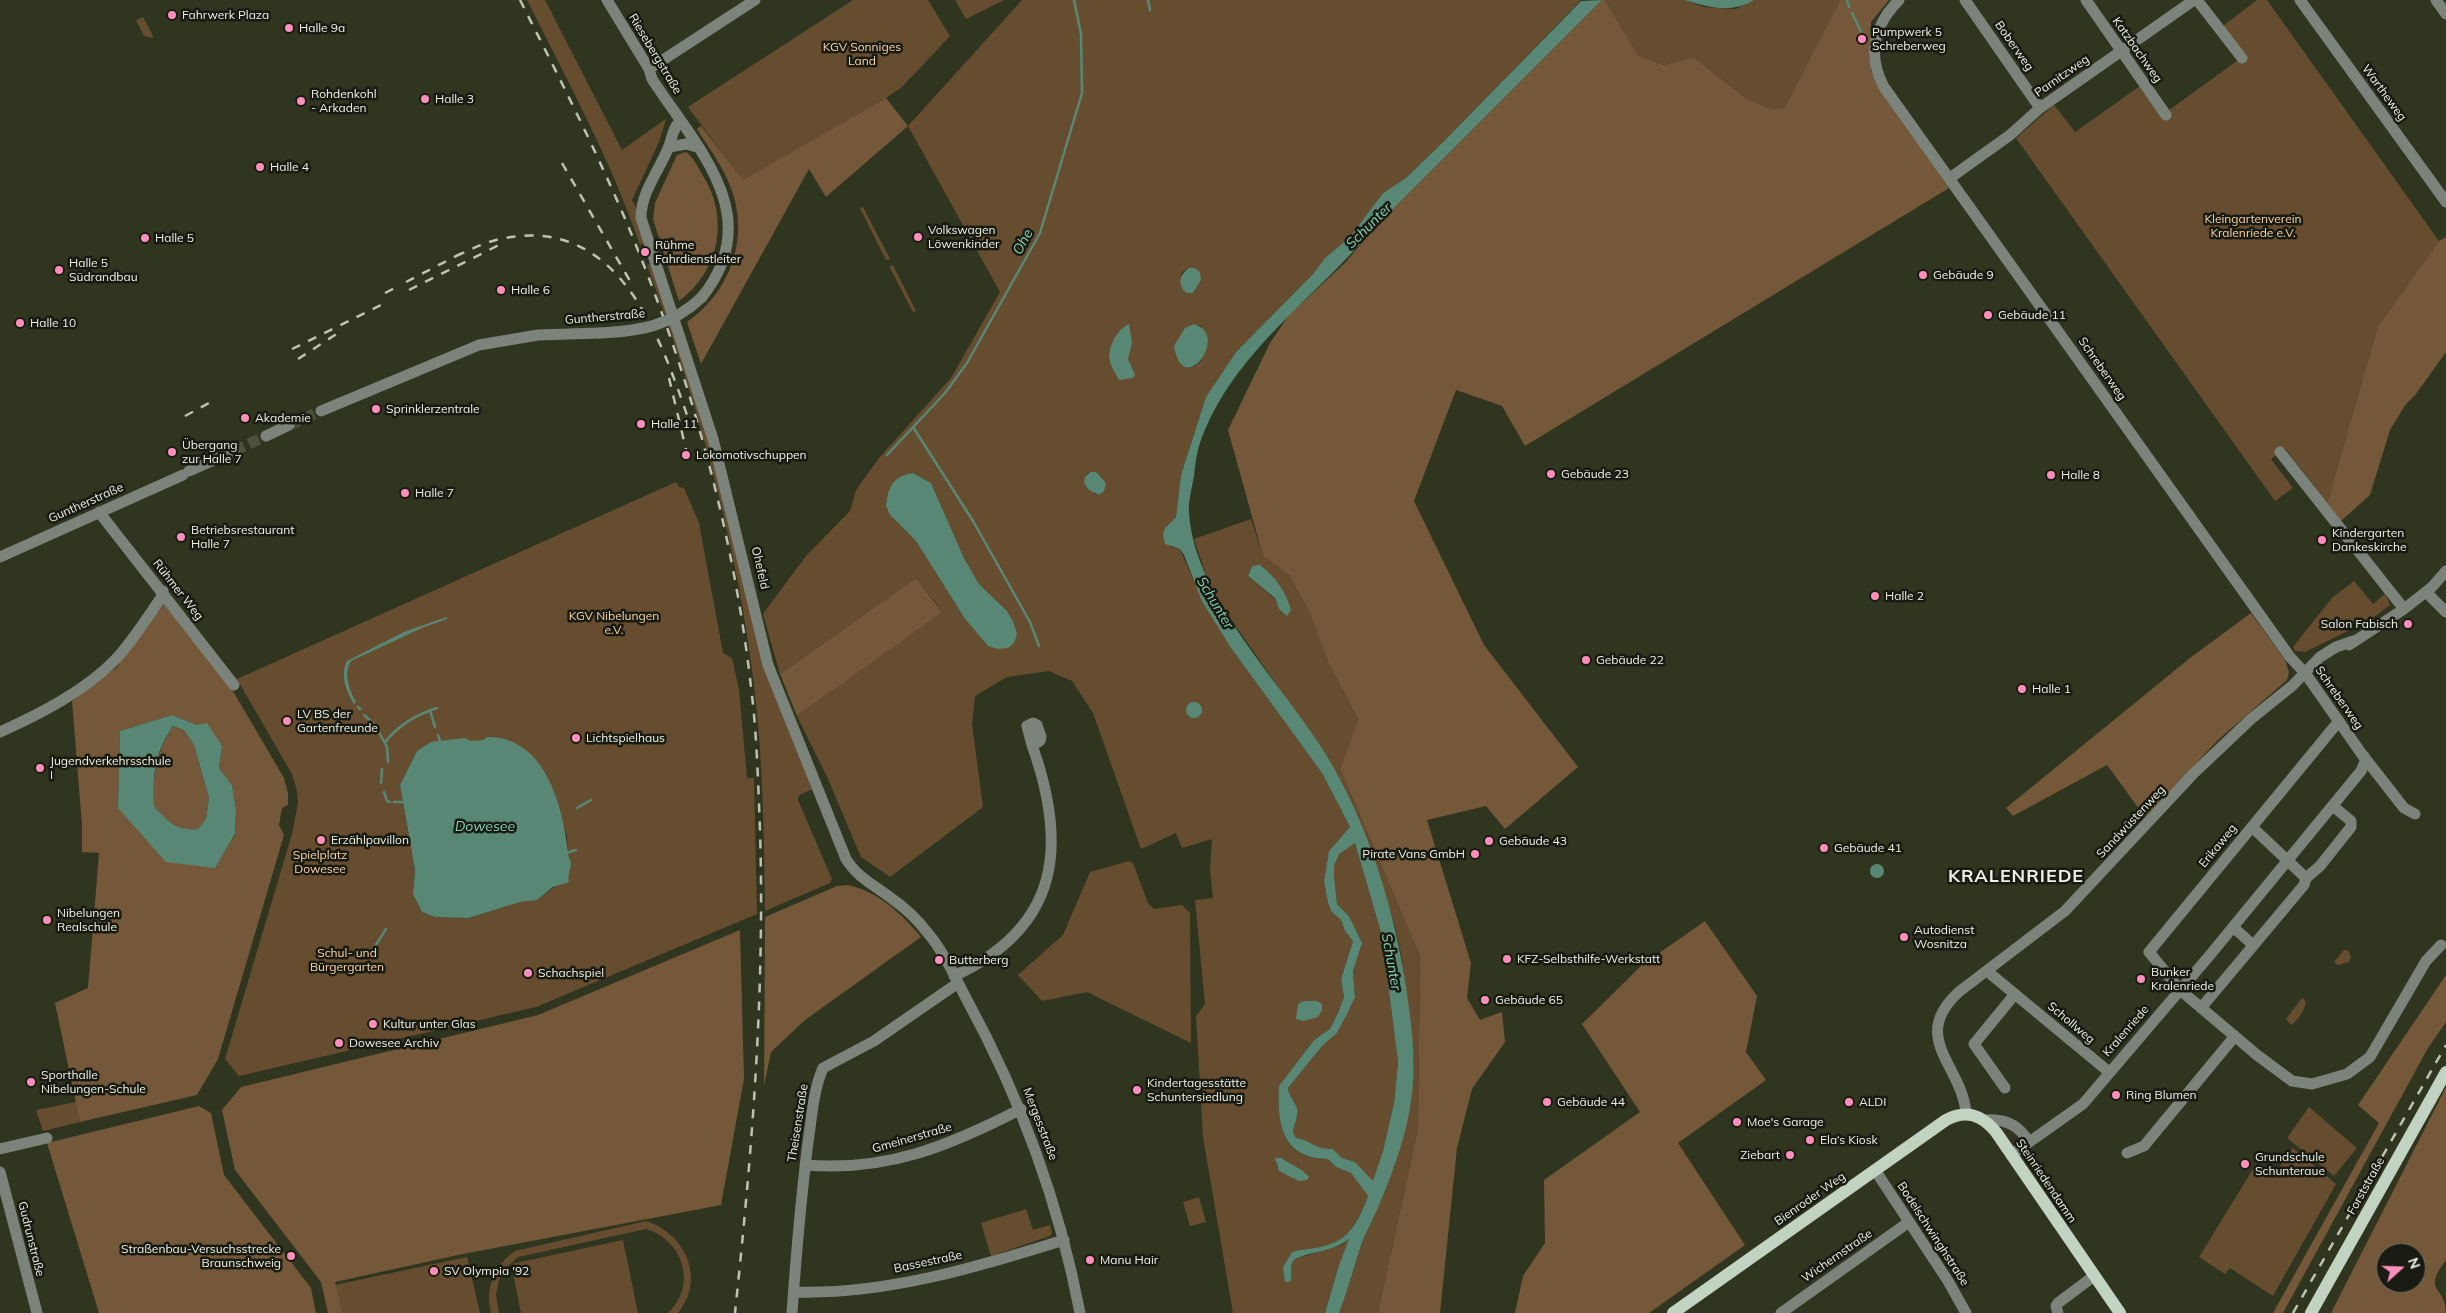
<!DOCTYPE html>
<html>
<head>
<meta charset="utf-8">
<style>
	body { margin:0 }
	#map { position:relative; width:2446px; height:1313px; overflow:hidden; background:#303520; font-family:Mulish,sans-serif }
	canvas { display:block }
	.north { position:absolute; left:2376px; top:1243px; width:50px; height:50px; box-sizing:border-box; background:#191b12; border:1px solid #6e7066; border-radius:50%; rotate:70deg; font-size:14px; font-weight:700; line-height:20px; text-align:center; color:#edf0e3 }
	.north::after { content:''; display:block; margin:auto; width:18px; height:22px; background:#fe8ebb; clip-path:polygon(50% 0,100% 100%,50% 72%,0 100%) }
</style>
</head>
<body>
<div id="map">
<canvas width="2446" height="1313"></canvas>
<div class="north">N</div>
</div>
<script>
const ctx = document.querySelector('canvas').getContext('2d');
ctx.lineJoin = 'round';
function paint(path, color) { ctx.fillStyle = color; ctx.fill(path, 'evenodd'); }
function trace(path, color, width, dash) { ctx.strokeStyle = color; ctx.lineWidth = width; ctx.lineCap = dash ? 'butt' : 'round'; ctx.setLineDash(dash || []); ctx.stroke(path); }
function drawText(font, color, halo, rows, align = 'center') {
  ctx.font = font + ' Mulish,sans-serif'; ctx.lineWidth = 5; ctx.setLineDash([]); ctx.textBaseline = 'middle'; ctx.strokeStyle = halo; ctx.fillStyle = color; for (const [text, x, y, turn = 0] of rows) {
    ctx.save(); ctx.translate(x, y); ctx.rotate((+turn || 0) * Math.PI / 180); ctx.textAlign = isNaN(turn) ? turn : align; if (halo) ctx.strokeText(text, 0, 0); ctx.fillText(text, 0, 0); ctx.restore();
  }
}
paint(new Path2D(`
	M527,0h18l77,150 44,-31 -7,23 -27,58 4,8 1,17 7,18 -4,2c-29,-85 -73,-165 -113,-245z
	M853,0h75l22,36 -48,51 -16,11 -143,83 -55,-74z
	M955,0h49l-38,19z
	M1022,0h559l-139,143 -36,35 -23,15 -33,44 -25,21 -12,16 -77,78 -30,45 -25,78 -5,42 -11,11 6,19 9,2 12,28 39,71 91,125 28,54 -21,24 -5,30 4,22 3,8 10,9 4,11 8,10 -12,38 3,18 -6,16 -8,16 -16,11 -35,46c-2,39 3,73 49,73l8,8 15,6 17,23c-12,27 -16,44 -48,51 -10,2 -18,2 -28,5l-9,15 8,14v-16l4,-6 47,-14 8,-7 -11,27 -14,48h-92l-30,-176 -7,-121 9,-12 -10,-104 18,-2 -3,-27 2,-32 -30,9 -6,-15 -35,16 -48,-136 -21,-32 -23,-10 -42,6 -32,19 -3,28 11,83 -93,70 -29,-20 -33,-78 -31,-63 145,-105 -26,-33 -136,96 -17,-60 43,-58 44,-45 6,-21 23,-32 72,-80 49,-86 -92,-166zM1189,268l11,4v8l-3,8 -17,-9 2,-7zM1194,324l8,2 -1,35 -6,5 -7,2 -3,-40zM1089,472h7l8,19 -5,4 -4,-1 -10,-17zM913,473l18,10 33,75 15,26 28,27 6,10 -25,25 -23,-27 -49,-78 -26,-26 -4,-9c2,-18 8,-30 27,-33zM1282,1158l14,11 11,5 -28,-3 -3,-9z
	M1605,0h79l20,7 32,2 18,-9h86l-55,107 -12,3 -27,-12 -53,-41 -29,8 -26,-10z
	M2257,0h10l172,241 -61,85 -51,177 -42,-55 -14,11 22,29 -18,13 -259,-363 38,-33 21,27 65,-46 21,30 84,-61 -22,-29z
	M143,17l10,19v2l-9,-2 -8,-16z
	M863,207l27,52 -4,1 -26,-52z
	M651,264l54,164 34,132 74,229 -14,6 -1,5 34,79 -2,4 -65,28c-1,-75 -2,-151 -11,-226 -17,-144 -57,-284 -107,-420z
	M893,265l23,46 -3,1 -24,-46z
	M676,482l3,5 5,1 15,35 24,130 9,5 7,32 8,88h7l3,136 -221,93 -297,69 -14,-17 67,-225 6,-31 -1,-12 -5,-17 -55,-95zM487,737l67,53 13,47 1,17 3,10 -3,13 -31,23 -17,2 -50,16 -35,-1 -13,-5 -9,-18 2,-24 -15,-85 17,-34 66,-11z
	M1251,519l12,37 26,19 20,36 19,51 30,59 -18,48 80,187 -2,172 -40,185h-39l24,-72 34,-83 13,-52 4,-45 -12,-102 -7,-33 -26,-82 -78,-139 -68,-97 -15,-27 -14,-42zM1252,566l35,49 -8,-6 -4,-10 -27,-23z
	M2354,581l19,23 12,-10 5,11 -20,15 -65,32 -10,-1 -2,-4 39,-49z
	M1355,843l27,93 16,126 -4,41 -11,48 -10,31 -18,-20 -13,-4 -9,-9h-16l-15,-10 -6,-1 -3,-6c1,-8 6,-16 4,-24 -3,-8 -8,-12 -9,-20l34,-42 15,-13 18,-36 -2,-26 9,-28 -13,-27 -12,-12 -3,-28v-10l5,-13z
	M1129,861l4,2 15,40 6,6 28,-4 8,8 1,130 -104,-51 -45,9 -24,-26 45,-40 27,-63z
	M2344,950l5,1 2,6 -2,5 -11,3 -4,-3z
	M2302,998l4,4c-2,9 -7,17 -15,23l-5,-6z
	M76,1102l4,20 -37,9 -7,-21z
	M2309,1107l48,41 -23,28 -47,-38z
	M2293,1148l43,36 -63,112 -43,-28 -5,6 -26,-17 54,-88 8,4 15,-1z
	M1199,1197l7,25 -16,4 -7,-24z
	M1026,1209l7,21 17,-5 2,8 -2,3 -59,20 -10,-33z
	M646,1221c40,13 60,58 32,92h-10c30,-28 15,-73 -22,-84l-128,28 -11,10 -8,13 -3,15 3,18h-8c-6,-26 3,-47 24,-62z
	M623,1240l15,73h-117l-10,-49z
	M467,1257l13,56h-144l-6,-27z`), '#674d30');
paint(new Path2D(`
	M1602,0h3l33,55 26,10 29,-8 53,41 27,12 12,-3 55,-107h49l-18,22v49l14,25 64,92 -424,258 -23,-40 -46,-16 -42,111 70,144 94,122 -73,62 -19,-23 -59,14 44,143 -4,35 13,22 22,-8 3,30 -33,47 -15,59 -17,165h-62l40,-185 2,-172 -80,-187 18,-49 -30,-58 -19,-51 -20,-36 -26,-19 -35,-126 42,-87 19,-28 57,-53 27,-33z
	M886,98l22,28 -82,71 -17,-28 -108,195 -14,-42c43,-30 63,-84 44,-134 -8,-21 -22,-40 -34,-59l4,-3 42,54z
	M686,152c7,5 12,15 16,22 28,43 18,97 -23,127l-26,-82 2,-16 22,-48z
	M2446,237v115l-30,42 -10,10 -16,26 -20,65 -29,26 -14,-18 51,-177 61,-85z
	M916,578l26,34 -145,104 -17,-42z
	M167,600l66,91 51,87 4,15v12l-6,3 -3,17 5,10 -66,224 -21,36 -117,27 -25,-119 33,-15 11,-135 -17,-1v-27l-10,-124 45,-34zM172,715l25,10 25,21 -3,22 13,17 4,24 -1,26 -20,32 -97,-59 2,-77z
	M2251,613l34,47 4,12 -2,8 -69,60 -73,77 -38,-52 -94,51 -7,-8 184,-150z
	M173,726l11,4 10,15 15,53 -3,21 -8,10c-24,2 -28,-6 -44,-23 -1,-34 1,-51 19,-80z
	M847,885c31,6 55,29 74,52l-116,83 -34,32 -7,34 1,-169 72,-31z
	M1705,921l52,75 -11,56 20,28 -88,63 67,102 -96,68h-134l8,-37 22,-33 -1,-63 96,-68 -58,-88 60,-59z
	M740,930l4,149 -23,126 -263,50 -123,27 7,31h-14l-7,-31 -86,-112 -13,-60 19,-23 297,-72z
	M2446,975v47l-18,26 -145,265h-10l106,-190 -21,-18z
	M2446,1087v173c-25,33 0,25 0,53h-115zM2386,1253h30v30h-30z
	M199,1106l12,7 13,62 87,113 5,25h-217l-52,-170z`), '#745839');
paint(new Path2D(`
	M1602,0l-229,229c-60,72 -143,125 -174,217 -3,10 -4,20 -5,30 -2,12 -6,25 -5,37 6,91 103,178 146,257 40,72 64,157 74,238 3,24 6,49 4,73 -2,44 -19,89 -36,129 -5,11 -11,22 -15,33 -8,23 -14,47 -23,70h-14l14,-48 10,-26c-19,14 -34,11 -54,20l-4,6v16l-6,1 -2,-15 9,-15c10,-3 18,-3 28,-5 31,-7 37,-24 48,-51l-17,-23 -15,-6 -8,-8c-46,-1 -51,-34 -49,-73l35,-46 16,-11 8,-16 6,-16 -3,-18 12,-38 -8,-10 -4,-11 -10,-9 -3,-8 -4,-22 5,-30 21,-24 -28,-54 -91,-125 -21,-34 -8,-13 -18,-46 -4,-6 -15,-5 -2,-10 2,-6 11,-11 5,-42 25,-78 30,-45 77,-78 12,-16 25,-21 33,-44 23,-15 36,-35 139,-142zM1355,843l27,93 16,126 -4,41 -11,48 -10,30 -18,-19 -13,-4 -9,-9c-22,0 -21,-9 -37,-11l-3,-6c1,-8 6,-16 4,-24 -3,-8 -8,-12 -9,-20l34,-42 15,-13 11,-21 7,-15 -2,-26 9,-28 -13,-27 -12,-12 -3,-28v-10l5,-12z
	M1684,0h70c-22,14 -47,7 -70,0z
	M1189,268h6l5,4 1,8 -8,13h-7c-9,-9 -7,-18 3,-25z
	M1129,324l3,19 -4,16 7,16 -2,3 -14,2c-3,-6 -8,-13 -9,-19 -3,-13 7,-32 19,-37z
	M1194,324c37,10 -11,77 -20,22l11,-18z
	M1090,472h6l10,11 -2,8 -5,4 -10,-5 -5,-7 1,-6z
	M913,473l18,10 33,75 15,26 28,27 6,10 4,13 -3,9 -6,5 -10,1 -10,-3 -23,-27 -49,-78 -26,-26 -4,-9c2,-19 7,-30 27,-33z
	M1260,565c15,11 26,27 31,45l-4,6 -8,-7 -4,-11 -27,-22 4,-10z
	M447,617v2l-25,9 -71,33c-8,12 -2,28 5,41l-2,2c-8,-13 -14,-29 -7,-43l57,-29z
	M1186 710a8 8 0 1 1 16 0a8 8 0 1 1-16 0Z
	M172,715l25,10 10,-2 15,23 -3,22 13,17 4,24 -1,25 -20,34 -49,-6 -48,-54 2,-77zM173,726l11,4 10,15 15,53 -3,21 -8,10c-23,2 -29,-7 -44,-23 -1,-34 0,-51 19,-80z
	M487,737c58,-1 76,69 81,115 0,4 2,8 3,11 0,7 -4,12 -2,19l-16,5 -16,13 -17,2 -51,16 -34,-1 -13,-5 -9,-18 2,-24 -15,-85 17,-34 14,-9 34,-4 5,3 13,-1z
	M1870 871a7 7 0 1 1 14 0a7 7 0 1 1-14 0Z
	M1304,1001h13l5,3v6l-4,7 -15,4 -7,-2 2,-15z
	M1275,1158h7c8,7 22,11 27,19l-2,3 -8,1 -20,-10z`), '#598775');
trace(new Path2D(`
	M1148,0l2,10
	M1847,0l2,7
	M1852,13l9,18
	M913,427l60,94 57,101 9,24
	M887,455l58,-62 22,-30 73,-130 42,-140 -1,-59 -7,-34
	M358,707l2,2
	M430,710l5,17
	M364,715l9,8
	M375,725l12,22
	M438,735l2,6
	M385,742c15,-18 31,-27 52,-34
	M387,749l1,13
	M381,783l1,-14
	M384,792l3,9 3,1
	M394,802h9
	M577,808l14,-8
	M566,853l10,-3
	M372,951l14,-22`), '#598775', 2.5);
trace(new Path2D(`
	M289,425l32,-14
	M234,451l32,-15`), '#4c513d', 11, [11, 5.5]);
trace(new Path2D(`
	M607,0l42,69 3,10c45,69 115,137 50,218
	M1899,0c-25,25 -32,55 -15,87l406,570 15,16 56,80 43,55 11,6
	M1965,0l75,108
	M2086,0l80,115
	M2197,0l45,58
	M2300,0l146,202
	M2436,0l10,14
	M649,69l106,-69
	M680,122c-7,5 -8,16 -11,24 -9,24 -28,45 -28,72l72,221 55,226 78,194c11,18 28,26 45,39 13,9 26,21 36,34 17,20 28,45 40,68 54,99 92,203 113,313
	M669,147l17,-3 11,3
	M1950,178l60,-43 30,-27 154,-108
	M321,411l158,-66 59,-10 62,-2
	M266,436l23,-11
	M2280,452l124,157
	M189,471l45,-20
	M99,512l135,173
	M0,557l183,-82
	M2426,592l20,20
	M2349,645l55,-36 28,-22 14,-16
	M2339,721l-190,231 31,38 77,65 35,26 20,3 35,-10 23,-17 56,-96 15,-16
	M0,732c40,-18 85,-41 116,-73 17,-19 31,-41 45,-61l2,-7
	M2252,827l54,51
	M2233,927l19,17
	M1987,971l122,101
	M954,976c106,-49 114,-130 78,-231l8,-4 1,-4 -4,-12 -4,-2 -6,3 5,19
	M2201,1008l103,-123 2,-7 14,-12 31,-39v-6l-18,-15
	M2005,1088l-31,-44 41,-50
	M1966,1113c-4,-48 -58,-76 -6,-122l105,-80 128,-137 58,-55 41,-33 28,-29 16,-10 17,-6
	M1985,1120c19,-2 34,5 44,22
	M0,1149l47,-11
	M2127,1153l17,-7 91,-110
	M2011,1155l72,-51 127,-149 151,-184 4,-9 -1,-6
	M805,1165c82,7 144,-19 216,-56
	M1875,1170l73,111 18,32
	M0,1172l37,141
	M794,1292c91,3 184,-25 270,-52
	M792,1313c4,-57 9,-114 16,-171 4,-25 5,-51 15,-74l51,-27 84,-58
	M1781,1313l128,-91
	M2058,1313l-2,-7 2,-3 36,-27`), '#7b837a', 11);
trace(new Path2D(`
	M1673,1313l273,-193c20,-11 36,-5 50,12l124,181
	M2311,1313l135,-241`), '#c3d3c2', 12);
trace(new Path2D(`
	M520,0c37,73 74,146 106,221 62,148 107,306 125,466 6,48 7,95 9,143 5,162 -8,322 -25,483
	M562,163l68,118
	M456,256c16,-7 31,-15 49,-18 113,-21 154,95 183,180
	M406,282l56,-29
	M409,290l92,-46
	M385,293l12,-6
	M292,349l89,-44
	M298,359l43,-28
	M669,378l20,84
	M185,416l26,-14
	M2293,1313l153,-268`), '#bfc2b3', 2.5, [9, 9]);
trace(new Path2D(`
	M600,333c40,-2 72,-7 102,-36`), '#7b837a', 11);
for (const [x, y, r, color] of [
	[172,15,5,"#fe8ebb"],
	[289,28,5,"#fe8ebb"],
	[1862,39,5,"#fe8ebb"],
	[425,99,5,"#fe8ebb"],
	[301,101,5,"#fe8ebb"],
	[260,167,5,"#fe8ebb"],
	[918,237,5,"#fe8ebb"],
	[145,238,5,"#fe8ebb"],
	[645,252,5,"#fe8ebb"],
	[59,270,5,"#fe8ebb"],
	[1923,275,5,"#fe8ebb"],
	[501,290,5,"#fe8ebb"],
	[1988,315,5,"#fe8ebb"],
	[20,323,5,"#fe8ebb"],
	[376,409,5,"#fe8ebb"],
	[245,418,5,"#fe8ebb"],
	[641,424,5,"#fe8ebb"],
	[172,452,5,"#fe8ebb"],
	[686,455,5,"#fe8ebb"],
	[1551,474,5,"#fe8ebb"],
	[2051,475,5,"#fe8ebb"],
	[405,493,5,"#fe8ebb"],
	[181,537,5,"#fe8ebb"],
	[2322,540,5,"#fe8ebb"],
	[1875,596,5,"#fe8ebb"],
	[2408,624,5,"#fe8ebb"],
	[1586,660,5,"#fe8ebb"],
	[2022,689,5,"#fe8ebb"],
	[287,721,5,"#fe8ebb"],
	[576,738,5,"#fe8ebb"],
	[40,768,5,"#fe8ebb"],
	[321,840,5,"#fe8ebb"],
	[1489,841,5,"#fe8ebb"],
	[1824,848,5,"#fe8ebb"],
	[1475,854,5,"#fe8ebb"],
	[47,920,5,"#fe8ebb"],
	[1904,937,5,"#fe8ebb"],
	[1507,959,5,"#fe8ebb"],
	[939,960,5,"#fe8ebb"],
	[528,973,5,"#fe8ebb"],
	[2141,979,5,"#fe8ebb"],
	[1485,1000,5,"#fe8ebb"],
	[373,1024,5,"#fe8ebb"],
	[339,1043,5,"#fe8ebb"],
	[31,1082,5,"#fe8ebb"],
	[1137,1090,5,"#fe8ebb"],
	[2116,1095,5,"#fe8ebb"],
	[1547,1102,5,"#fe8ebb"],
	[1849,1102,5,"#fe8ebb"],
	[1737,1122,5,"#fe8ebb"],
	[1810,1140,5,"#fe8ebb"],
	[1790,1155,5,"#fe8ebb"],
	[2245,1164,5,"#fe8ebb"],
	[291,1256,5,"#fe8ebb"],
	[1090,1260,5,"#fe8ebb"],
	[434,1271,5,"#fe8ebb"]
]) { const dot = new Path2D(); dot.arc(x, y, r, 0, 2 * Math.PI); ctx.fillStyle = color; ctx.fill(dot); trace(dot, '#191b12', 2); }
drawText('12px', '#edf0e3', '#191b12', [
	["Fahrwerk Plaza",182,15],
	["Halle 9a",299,28],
	["Pumpwerk 5",1872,32],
	["Schreberweg",1872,46],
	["Rohdenkohl",311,94],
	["- Arkaden",311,108],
	["Halle 3",435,99],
	["Halle 4",270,167],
	["Volkswagen",928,230],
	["Löwenkinder",928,244],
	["Halle 5",155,238],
	["Rühme",655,245],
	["Fahrdienstleiter",655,259],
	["Halle 5",69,263],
	["Südrandbau",69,277],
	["Gebäude 9",1933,275],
	["Halle 6",511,290],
	["Gebäude 11",1998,315],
	["Halle 10",30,323],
	["Sprinklerzentrale",386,409],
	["Akademie",255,418],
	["Halle 11",651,424],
	["Übergang",182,445],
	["zur Halle 7",182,459],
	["Lokomotivschuppen",696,455],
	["Gebäude 23",1561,474],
	["Halle 8",2061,475],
	["Halle 7",415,493],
	["Betriebsrestaurant",191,530],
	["Halle 7",191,544],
	["Kindergarten",2332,533],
	["Dankeskirche",2332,547],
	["Halle 2",1885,596],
	["Salon Fabisch",2398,624,"right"],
	["Gebäude 22",1596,660],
	["Halle 1",2032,689],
	["LV BS der",297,714],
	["Gartenfreunde",297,728],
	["Lichtspielhaus",586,738],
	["Jugendverkehrsschule",50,761],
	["I",50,775],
	["Erzählpavillon",331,840],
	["Gebäude 43",1499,841],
	["Gebäude 41",1834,848],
	["Pirate Vans GmbH",1465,854,"right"],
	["Nibelungen",57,913],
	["Realschule",57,927],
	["Autodienst",1914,930],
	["Wosnitza",1914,944],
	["KFZ-Selbsthilfe-Werkstatt",1517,959],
	["Butterberg",949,960],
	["Bunker",2151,972],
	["Kralenriede",2151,986],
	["Schachspiel",538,973],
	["Gebäude 65",1495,1000],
	["Kultur unter Glas",383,1024],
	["Dowesee Archiv",349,1043],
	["Sporthalle",41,1075],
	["Nibelungen-Schule",41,1089],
	["Kindertagesstätte",1147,1083],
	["Schuntersiedlung",1147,1097],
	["Ring Blumen",2126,1095],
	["Gebäude 44",1557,1102],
	["ALDI",1859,1102],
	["Moe's Garage",1747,1122],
	["Ela‘s Kiosk",1820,1140],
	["Ziebart",1780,1155,"right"],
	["Grundschule",2255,1157],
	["Schunteraue",2255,1171],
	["Straßenbau-Versuchsstrecke",281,1249,"right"],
	["Braunschweig",281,1263,"right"],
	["Manu Hair",1100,1260],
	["SV Olympia '92",444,1271]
], 'left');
drawText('12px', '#edf0e3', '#191b12', [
	["Boberweg",2014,46,55],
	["Katzbachweg",2137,50,55],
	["Riesebergstraße",655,54,59],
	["Parnitzweg",2062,76,-35],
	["Wartheweg",2384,93,54],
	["Guntherstraße",605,317,-5],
	["Schreberweg",2102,369,55],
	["Guntherstraße",86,503,-24],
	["Ohefeld",760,568,77],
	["Rühmer Weg",178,590,52],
	["Schreberweg",2339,698,55],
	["Sandwüstenweg",2131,822,-47],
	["Erikaweg",2218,846,-51],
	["Schollweg",2071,1023,40],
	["Kralenriede",2126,1031,-49],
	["Theisenstraße",798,1123,-81],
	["Mergesstraße",1040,1124,69],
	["Gmeinerstraße",912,1138,-16],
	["Steinriedendamm",2046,1181,56],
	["Forststraße",2366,1186,-61],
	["Bienroder Weg",1810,1199,-35],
	["Bodelschwinghstraße",1933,1234,57],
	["Gudrunstraße",31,1239,76],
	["Wichernstraße",1837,1256,-35],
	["Bassestraße",928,1262,-12]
]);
drawText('12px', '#f9d3a8', '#191b12', [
	["KGV Sonniges",862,47],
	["Land",862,61],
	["Kleingartenverein",2253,219],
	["Kralenriede e.V.",2253,233],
	["KGV Nibelungen",614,616],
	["e.V.",614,630],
	["Spielplatz",320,855],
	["Dowesee",320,869],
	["Schul- und",347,953],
	["Bürgergarten",347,967]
]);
drawText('italic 14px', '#84d2b4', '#191b12', [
	["Schunter",1369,226,-45],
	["Ohe",1023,242,-62],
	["Schunter",1215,603,59],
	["Dowesee",485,827],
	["Schunter",1391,962,80]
]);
ctx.letterSpacing = '1px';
drawText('bold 18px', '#edf0e3', '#191b12', [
	["KRALENRIEDE",2016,877]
]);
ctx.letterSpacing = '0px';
</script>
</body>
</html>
